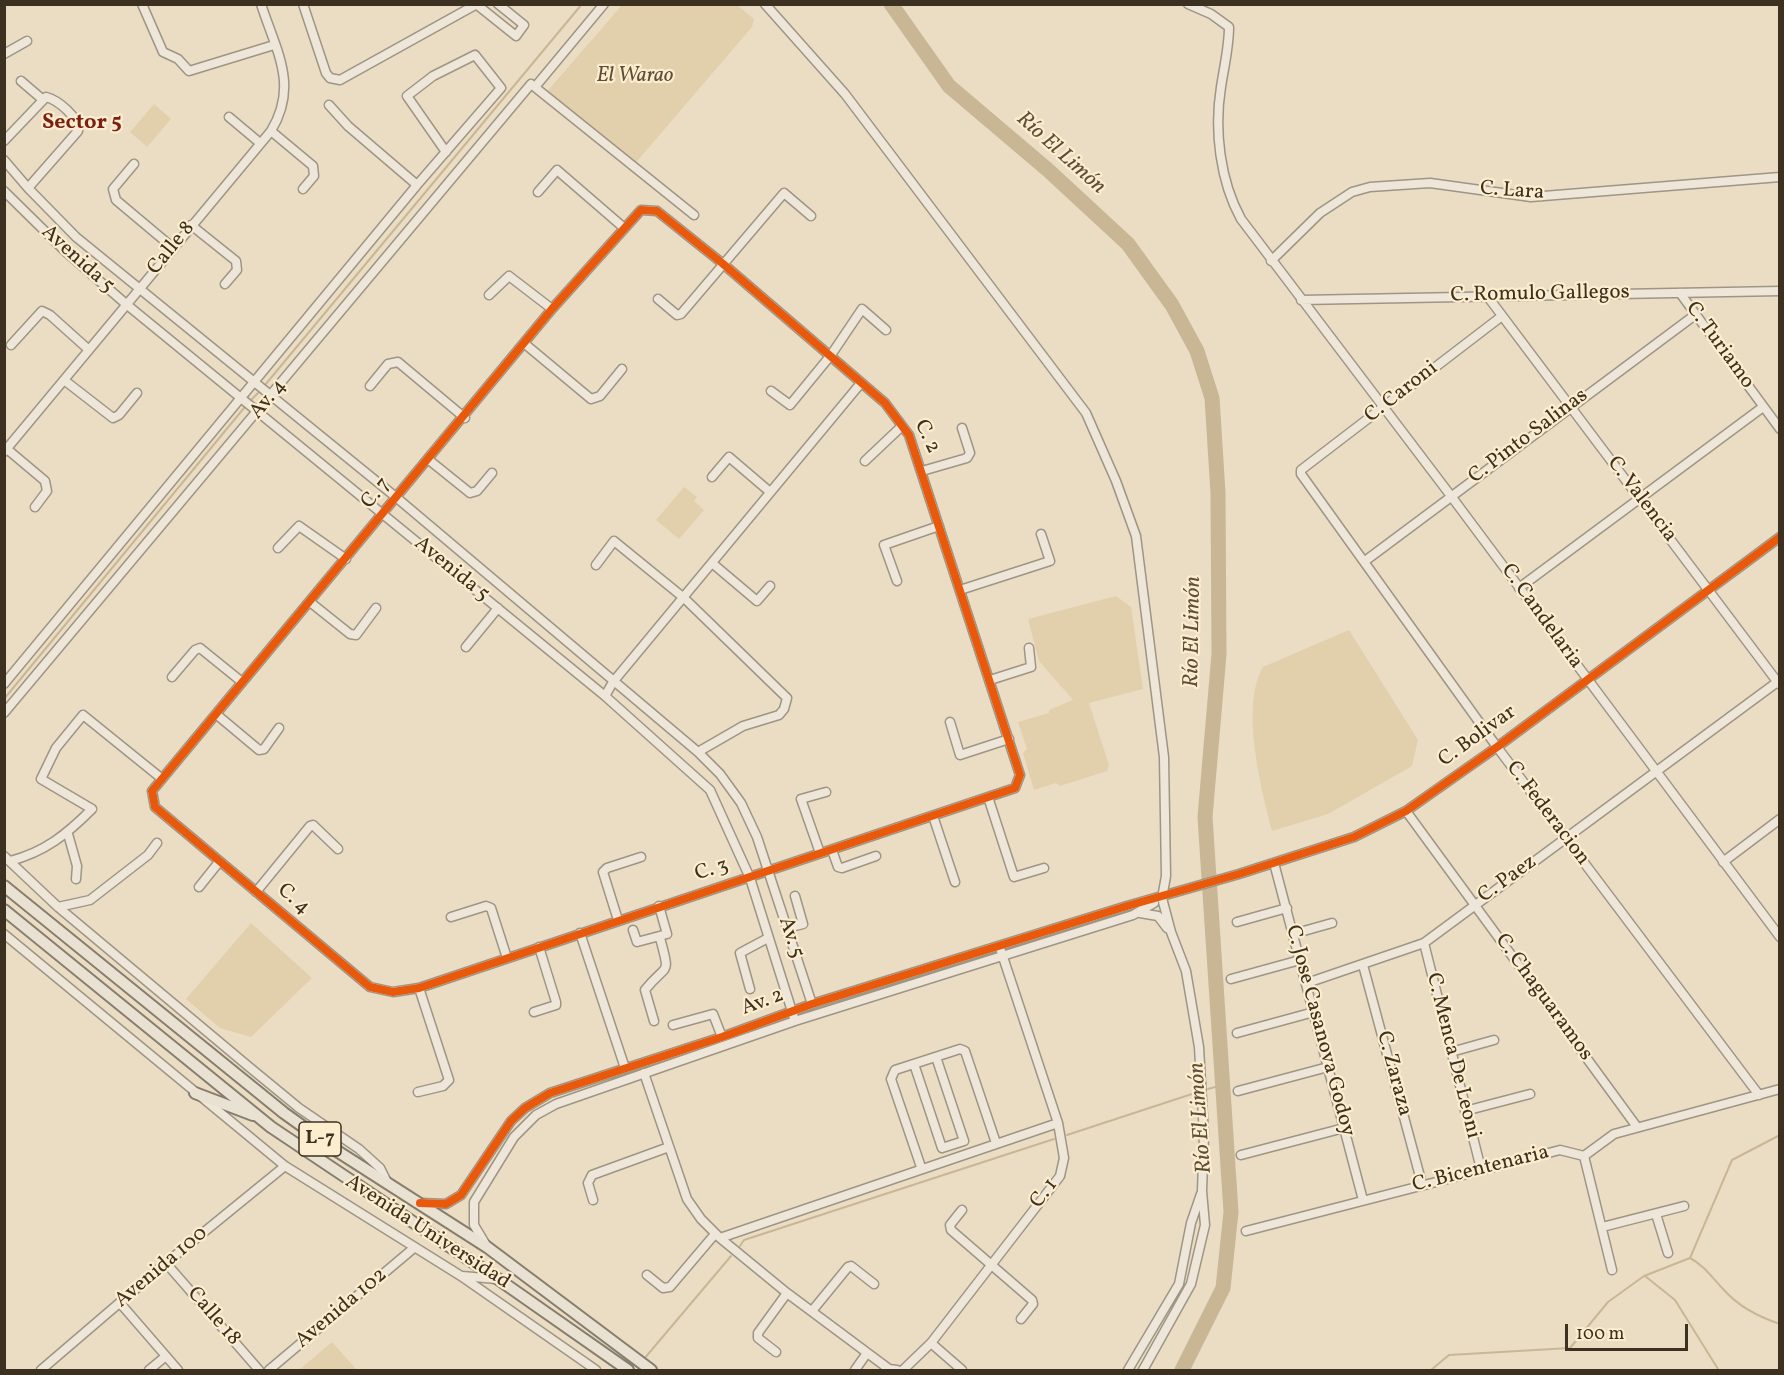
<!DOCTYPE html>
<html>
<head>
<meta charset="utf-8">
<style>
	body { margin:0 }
	#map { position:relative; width:1784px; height:1375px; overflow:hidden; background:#ebddc3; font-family:Vollkorn,serif }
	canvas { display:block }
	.frame { position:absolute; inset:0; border:6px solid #3c3020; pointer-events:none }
	.scale { position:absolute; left:1565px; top:1324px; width:123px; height:27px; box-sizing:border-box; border:3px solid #3c3020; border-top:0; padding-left:8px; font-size:18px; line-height:21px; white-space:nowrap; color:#3c3020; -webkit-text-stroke:4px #fcedce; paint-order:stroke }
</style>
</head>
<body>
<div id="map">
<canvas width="1784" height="1375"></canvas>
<div class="frame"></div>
<div class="scale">100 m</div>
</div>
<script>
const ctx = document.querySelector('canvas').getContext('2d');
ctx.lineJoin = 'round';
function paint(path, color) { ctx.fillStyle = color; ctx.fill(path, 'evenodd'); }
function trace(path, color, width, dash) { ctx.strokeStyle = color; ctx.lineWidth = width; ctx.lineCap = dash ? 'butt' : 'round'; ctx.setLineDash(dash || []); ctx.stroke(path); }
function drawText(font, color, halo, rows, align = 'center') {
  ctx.font = font + ' Vollkorn,serif'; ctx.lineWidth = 4.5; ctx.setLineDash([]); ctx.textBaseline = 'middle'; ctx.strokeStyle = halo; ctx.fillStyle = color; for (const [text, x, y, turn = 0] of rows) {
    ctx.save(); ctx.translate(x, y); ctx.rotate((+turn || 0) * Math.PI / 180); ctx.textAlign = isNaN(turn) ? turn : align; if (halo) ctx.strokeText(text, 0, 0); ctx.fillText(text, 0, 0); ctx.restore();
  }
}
paint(new Path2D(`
	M622,5h115l17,14 -2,8 -119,139 -89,-71z
	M154,104l17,15 -24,28 -17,-15z
	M684,487l13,10 -3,4 10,9 -25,29 -23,-19z
	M1116,596l15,11 12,82 -54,14 20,62 -2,6 -47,15 -4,-3 -22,7 -11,-37 4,-4 -9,-27 31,-9v-3l24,-10 -34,-39 -11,-42z
	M1349,630l69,110 -6,26 -84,48 -56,17c-11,-43 -32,-125 -9,-164z
	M251,923l61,55 -61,59 -31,-9 -34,-29z
	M332,1342l25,28h-58z`), '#e2d0ac');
trace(new Path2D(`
	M265,385l317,-381
	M250,401l9,-9
	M4,699l240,-291
	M1208,1089l14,-4
	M1067,1135l128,-42
	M740,1246l4,-6 310,-101
	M1690,1258c15,8 23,21 34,32 15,17 35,27 56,34
	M1645,1276l30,24 43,69
	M644,1359l87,-103
	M1431,1370l18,-15 121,-7 38,-46 36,-26 46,-18 42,-98 48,-25`), '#c9b695', 2);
trace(new Path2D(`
	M891,4l58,82 99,84 80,74 44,61 25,46 15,47 6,95 1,161 -14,163 26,395 -8,76 -41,82`), '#c9b695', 15);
const minor = new Path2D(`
	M142,4l21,48 15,7 11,12 85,-26
	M303,4l23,69 4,5 10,2 137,-76
	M476,4l40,32 8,-11 -26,-21
	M765,4l80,90 241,319 30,68 20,55 28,221 2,119 -4,22 9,34 15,39 13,76 5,89 -2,55 3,34 -14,59 -48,86
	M1188,4l23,10 18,13c0,20 -5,40 -8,60 -7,43 -1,94 20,132l210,277 329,441
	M4,54l23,-13
	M21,81l21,18
	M535,87l69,-83
	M329,105l19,21 69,59
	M229,117l31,26
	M271,131l42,35 1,10 -11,13
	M4,141l42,-44c12,3 34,21 32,34l-50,57
	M4,160l24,28 48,49 321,261 301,254 22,22 21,29 16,34 55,167
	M134,164l-21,25 3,11 56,47
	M4,191l61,60 61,53 479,392 105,94 40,88 45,143
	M538,192l19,-22 66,57
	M641,210l16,1 65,52 163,140 24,32 111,340 -5,13 -596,200 -26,4 -23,-5 -215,-180 -3,-16 400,-482z
	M191,225l45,36 1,9 -12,14
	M1271,261l49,-48 32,-21 18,-5 60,-4 101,14 249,-20
	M1680,293l100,136
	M489,295l20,-19 43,33
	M1488,297l291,387
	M658,299l19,16 4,-1 103,-121 27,23
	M1301,300l479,-9
	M1502,316l-201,154v4l196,273 262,348
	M525,344l66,55 9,-3 22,-27
	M11,345l31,-34 8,4 39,35
	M64,380l49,38 6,-3 18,-22
	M370,386l18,-22 10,-2 67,56
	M771,391l19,14 41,-50 31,-46 24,21
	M7,449l38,32 2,10 -12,16
	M4,452l267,-321c28,-46 5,-80 -10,-127
	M429,460l41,33 7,-2 15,-18
	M865,461l37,-35
	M922,471l45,-13 3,-5 -8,-25
	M712,477l17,-20 41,35
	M278,548l21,-22 47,33
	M1365,561l330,-246
	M712,563l45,38 13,-15
	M596,565l18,-24 70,57 103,100 -3,11 -5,6 -36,11 -45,26
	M897,581l-13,-36 55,-19
	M1519,588l244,-181
	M960,590l90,-29 -9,-27
	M310,602l40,32 6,1 20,-27
	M466,647l32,-39
	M172,677l23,-27 5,-2 42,34
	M990,680l41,-13 -2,-19
	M4,684l413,-499 84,-97 -26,-33 -42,21 -26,20 39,56
	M605,696l8,-14 248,-299
	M4,713l527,-629 163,131
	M216,714l43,36 5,-1 15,-21
	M950,722l10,33 49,-16
	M988,797l26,80 30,-9
	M1406,811l231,316
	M933,816l22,66
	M68,834l9,32 -1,13
	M832,850l6,17 4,1 34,-12
	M820,853l-19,-54 25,-7
	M4,856l54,51 190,159 51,42 60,41 21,19 8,16
	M10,861c35,-9 57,-27 82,-52l-51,-30 15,-31 27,-33 78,63
	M1723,862l57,-43
	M1274,863l89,337
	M199,887l20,-25
	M256,892l54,-66 3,-1 25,24
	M58,907l32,-7 58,-45 9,-12
	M1140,913l18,3 9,12
	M451,917l35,-11 5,2 16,50
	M618,920l-15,-48 4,-4 34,-11
	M1237,922l50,-14
	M787,928l16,-4 -8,-28
	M633,930l4,12 30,-8 -8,-28
	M580,933l45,135
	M4,934l281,232 176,110 135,94
	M1293,934l39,-11
	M1424,943l57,226
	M1363,965l59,219
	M1231,979l69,-19
	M1307,983l117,-40 356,-263
	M750,989l-10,-36 28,-15
	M534,1012l22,-7v-3l-17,-55
	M654,1021l-9,-31c22,-28 26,-12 15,-52
	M673,1025l40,-11 9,23
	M1237,1033l77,-21
	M1451,1052l43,-12
	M914,1064l28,84 22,-7 -28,-84
	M644,1073l43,126 14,20 19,19 67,55 102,76 8,1
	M1238,1091l90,-24
	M418,1092l25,-6 6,-6 -30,-92
	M1465,1111l65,-17
	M1241,1155l103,-27
	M1584,1156l28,114
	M921,1167l-30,-88 4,-9 65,-21 5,2 31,92
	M593,1200l-5,-17 4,-8 77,-28
	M420,1203l26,1 15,-9 50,-74 14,-13 25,-15 172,-56 90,-33 315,-98 112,-32 115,-37 52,-26 91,-64 283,-210
	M962,1210l-12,15 1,5 81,70 1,4 -12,15
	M1656,1214l12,39
	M1602,1227l82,-21
	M1246,1231l314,-81 24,6 30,-22 166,-45
	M720,1238l338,-115
	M486,1245l-12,-20v-23l40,-65 22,-22 20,-11 239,-83 338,-106 21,-12
	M166,1263l93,107
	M647,1275l16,13 7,-1 45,-53
	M462,1276l35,3
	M120,1303l58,67
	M812,1311l36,-44 3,-1 23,18
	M931,1343l31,27
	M776,1352l-18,-14v-5l29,-40
	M41,1370l125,-107 119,-97
	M149,1370l17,-14
	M269,1370l146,-123
	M855,1370l12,-17
	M903,1370l28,-27 129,-167 4,-18 -6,-35 -57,-172
	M1128,1370l51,-86 12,-61 10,-29`);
const major = new Path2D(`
	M4,886l280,227 53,38 150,96 164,123
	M4,910l267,217 227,152 130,91
	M195,1093l58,22`);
trace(minor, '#9e9585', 11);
trace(major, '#867d6e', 14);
trace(minor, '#ede6d9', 8);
trace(major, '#e9e2d3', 10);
trace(new Path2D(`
	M641,210l16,1 65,52 163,140 24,32 111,340 -5,13 -596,200 -26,4 -23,-5 -215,-180 -3,-16 400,-482z
	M420,1203l26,1 15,-9 50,-74 14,-13 25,-15 172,-56 90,-33 315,-98 112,-32 115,-37 52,-26 91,-64 283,-210`), '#e8590c', 8);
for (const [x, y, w] of [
	[320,1139,42]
]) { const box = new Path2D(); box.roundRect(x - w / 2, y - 17, w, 34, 4.5); ctx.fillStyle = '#fcedce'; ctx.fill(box); trace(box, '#3c3020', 1.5); }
drawText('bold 20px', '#3c3020', null, [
	["L-7",320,1139]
]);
drawText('italic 21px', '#5c4e38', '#fcedce', [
	["El Warao",635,77]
]);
drawText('21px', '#3c3020', '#fcedce', [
	["C. Lara",1512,192,4],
	["Calle 8",172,249,-51],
	["Avenida 5",77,260,42],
	["C. Romulo Gallegos",1540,295,-1],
	["C. Turiamo",1719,346,54],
	["C. Caroni",1402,393,-38],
	["Av. 4",269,400,-50],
	["C. 2",926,437,65],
	["C. Pinto Salinas",1529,437,-37],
	["C. 7",377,494,-50],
	["C. Valencia",1641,500,53],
	["Avenida 5",451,570,39],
	["C. Candelaria",1541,617,54],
	["C. Bolivar",1478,737,-36],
	["C. Federacion",1547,814,53],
	["C. 3",712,871,-17],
	["C. Paez",1508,880,-36],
	["C. 4",293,900,41],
	["Av. 5",790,938,72],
	["C. Chaguaramos",1543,998,54],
	["Av. 2",763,1003,-20],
	["C. Jose Casanova Godoy",1319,1031,75],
	["C. Menca De Leoni",1452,1056,76],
	["C. Zaraza",1393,1074,75],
	["C. Bicentenaria",1481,1170,-14],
	["C. 1",1045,1194,-53],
	["Avenida Universidad",427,1233,33],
	["Avenida 100",162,1268,-40],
	["Avenida 102",342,1309,-40],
	["Calle 18",213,1317,49]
]);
drawText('bold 22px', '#7a1f14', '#fcedce', [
	["Sector 5",82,124]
]);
drawText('italic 22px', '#5c4e38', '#fcedce', [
	["Río El Limón",1060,154,42],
	["Río El Limón",1194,632,-89],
	["Río El Limón",1202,1118,-94]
]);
</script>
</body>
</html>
